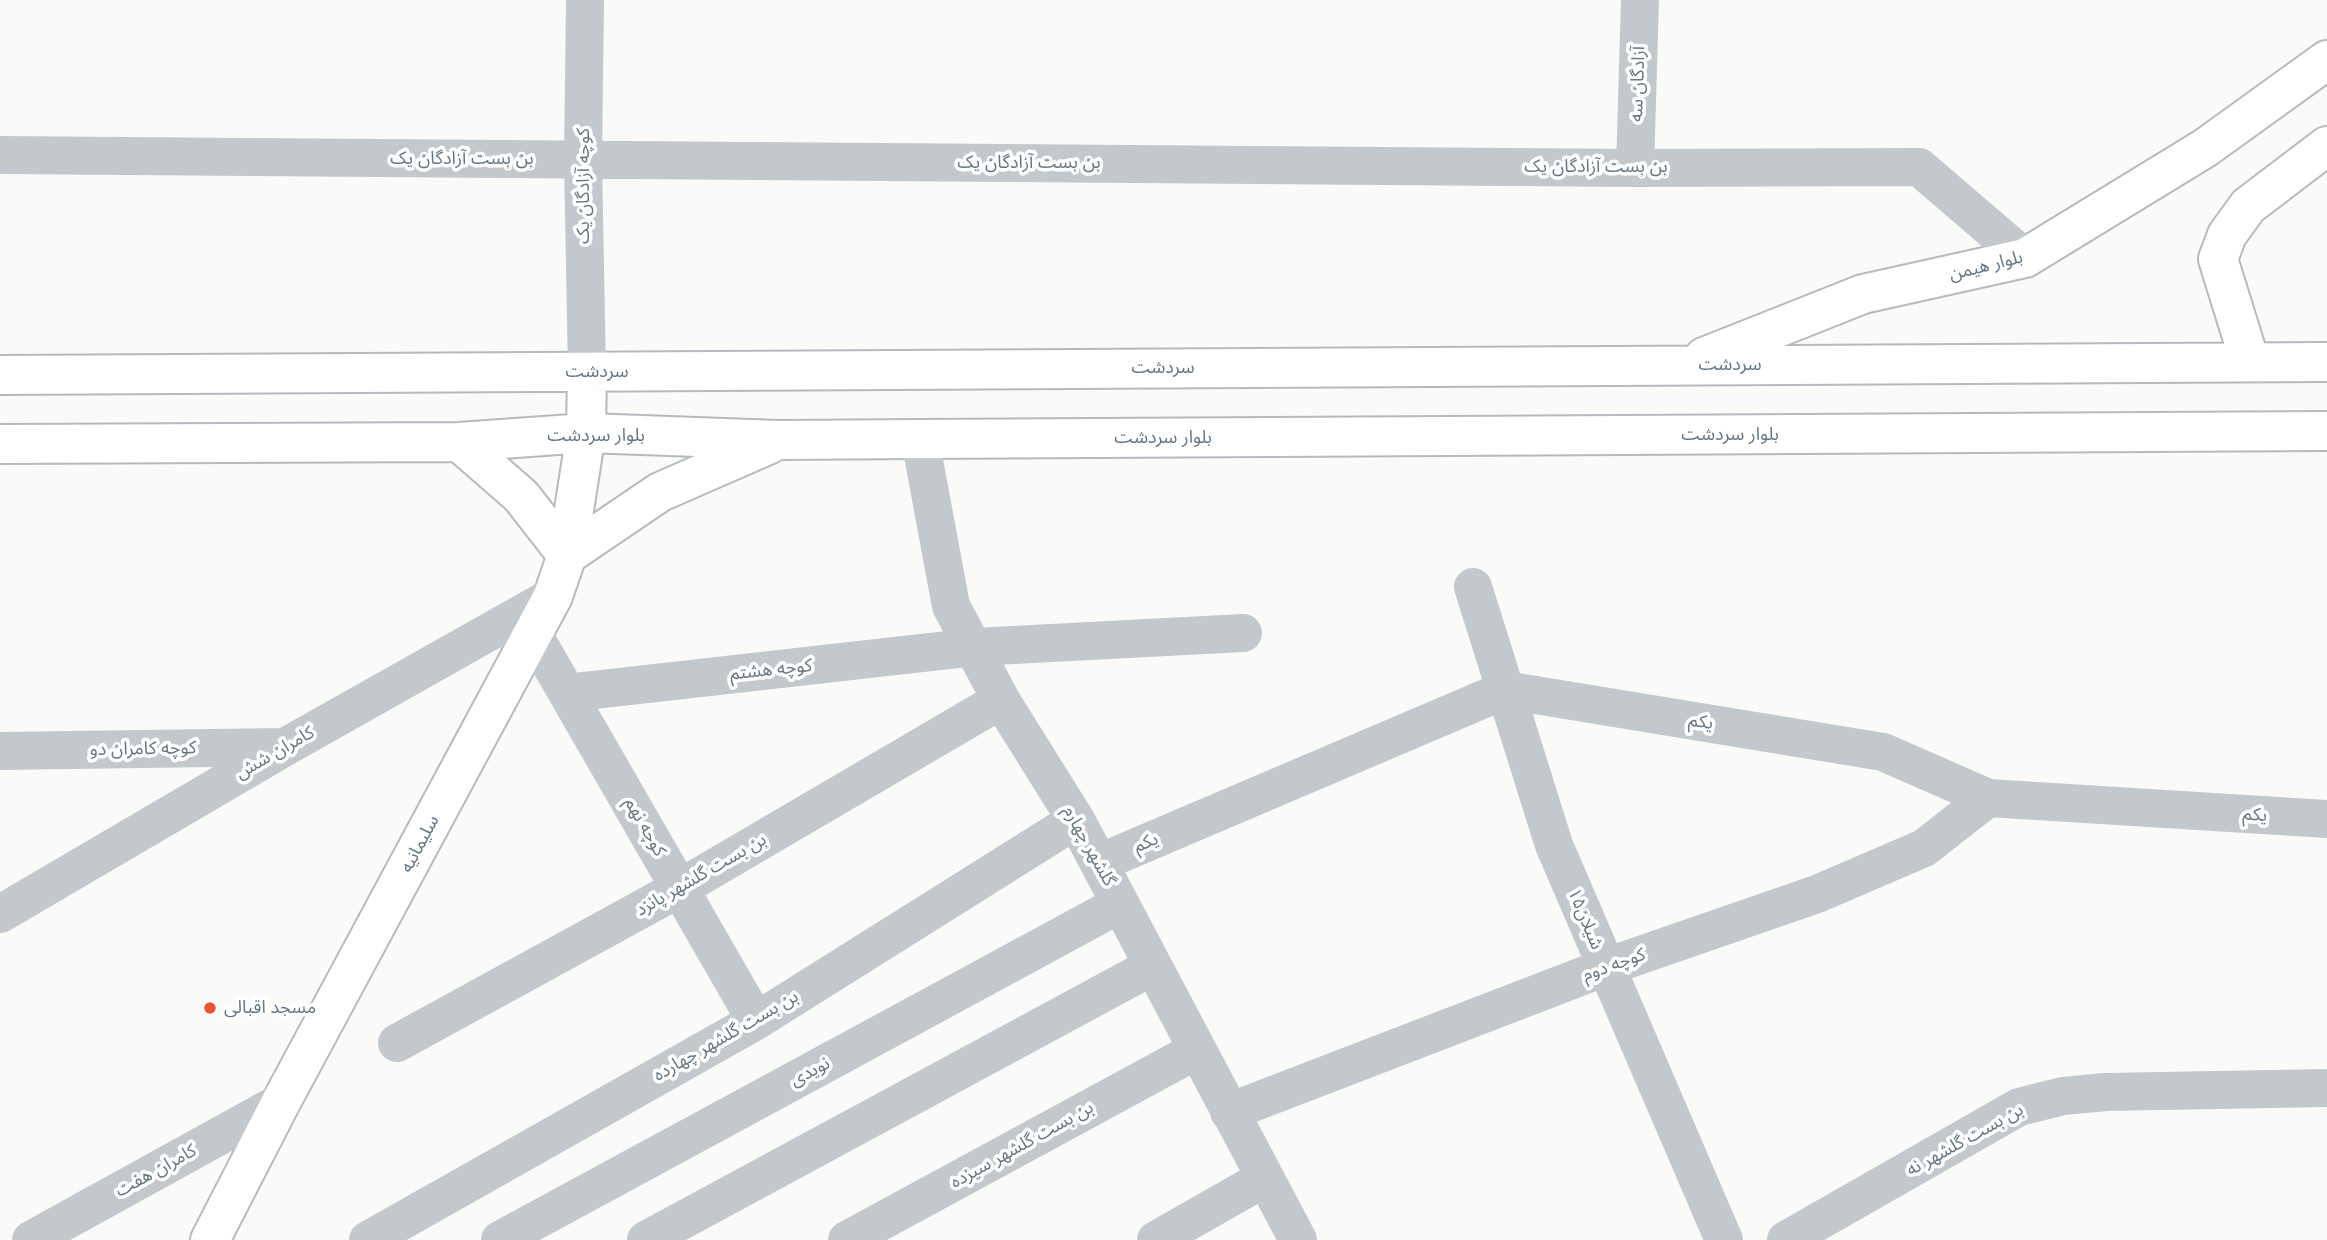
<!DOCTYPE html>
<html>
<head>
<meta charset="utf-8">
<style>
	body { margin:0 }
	canvas { display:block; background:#fafaf8 }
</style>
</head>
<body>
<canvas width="2327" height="1240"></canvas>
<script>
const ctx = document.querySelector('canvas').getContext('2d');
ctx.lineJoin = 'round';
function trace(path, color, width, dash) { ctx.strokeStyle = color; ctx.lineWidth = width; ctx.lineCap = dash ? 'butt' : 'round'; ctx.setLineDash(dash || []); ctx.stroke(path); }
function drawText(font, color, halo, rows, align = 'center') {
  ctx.font = font + ' "PT Sans","Noto Sans Arabic",sans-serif'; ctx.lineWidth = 7; ctx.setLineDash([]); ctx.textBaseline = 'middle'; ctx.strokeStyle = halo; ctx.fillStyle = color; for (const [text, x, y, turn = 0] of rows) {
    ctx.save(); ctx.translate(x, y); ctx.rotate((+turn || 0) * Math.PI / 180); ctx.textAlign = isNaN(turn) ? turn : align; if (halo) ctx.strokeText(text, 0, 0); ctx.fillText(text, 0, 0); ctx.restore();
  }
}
const major = new Path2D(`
	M1704,357l159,-63 162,-36 180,-110 122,-88
	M2250,362l-32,-103 9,-24 21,-29 79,-60
	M0,375l2327,-13
	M459,442l62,54 46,59 93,-63 110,-48
	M0,444l459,-2 127,-9 194,7 140,-1 1407,-8
	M210,1240l71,-138 272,-506 14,-41 19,-122 1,-61`);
trace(major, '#b5babe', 42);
trace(new Path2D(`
	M585,0l-2,160 4,212
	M0,155l1635,13 284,-1 106,91
	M1635,168l5,-168
	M920,439l31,167 50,94 75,120 222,420
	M1473,587l81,258 170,395
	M533,634l223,387
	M567,693l408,-46 268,-14
	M0,751l283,-4
	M1099,863l406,-173 378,62 105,46 339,21
	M0,914l285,-167 268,-151
	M397,1043l283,-155 321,-188
	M1229,1112l377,-145 211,-73 107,-46 64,-50
	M31,1240l250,-138
	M368,1240l388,-219 320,-201
	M500,1240l620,-336
	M646,1240l507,-274
	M847,1240l350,-190
	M1156,1240l109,-62
	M1786,1240l233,-133 44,-11 43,-4 221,-4`), '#c3c8cc', 38);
trace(major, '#fff', 38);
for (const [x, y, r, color] of [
	[210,1008,7,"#e4572e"]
]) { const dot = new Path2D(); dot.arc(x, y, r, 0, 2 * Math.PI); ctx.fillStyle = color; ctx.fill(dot); trace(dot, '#fff', 2.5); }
drawText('18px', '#657683', '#fff', [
	["آزادگان سه",1638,84,-88],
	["بن بست آزادگان یک",462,159],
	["بن بست آزادگان یک",1029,163],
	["بن بست آزادگان یک",1596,167],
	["کوچه آزادگان یک",584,186,-90],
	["بلوار هیمن",1986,266,-14],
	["سردشت",1730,365],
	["سردشت",1163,368],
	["سردشت",597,372],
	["بلوار سردشت",1730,435],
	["بلوار سردشت",596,436],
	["بلوار سردشت",1163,438],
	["کوچه هشتم",771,670,-6],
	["یکم",1701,722,9],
	["کوچه کامران دو",143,749,-1],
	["کامران شش",275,753,-30],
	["یکم",2255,815,4],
	["کوچه نهم",645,827,60],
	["یکم",1146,843,-23],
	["سلیمانیه",420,844,-62],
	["گلشهر چهارم",1089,846,61],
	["بن بست گلشهر پانزد",701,875,-30],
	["شیلان۱۵",1585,919,67],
	["کوچه دوم",1614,965,-20],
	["بن بست گلشهر چهارده",726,1036,-30],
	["نویدی",810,1072,-28],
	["بن بست گلشهر نه",1965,1140,-29],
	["بن بست گلشهر سیزده",1022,1145,-29],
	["کامران هفت",156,1171,-29]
]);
drawText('18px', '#657683', '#fff', [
	["مسجد اقبالی",224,1008]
], 'left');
</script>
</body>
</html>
